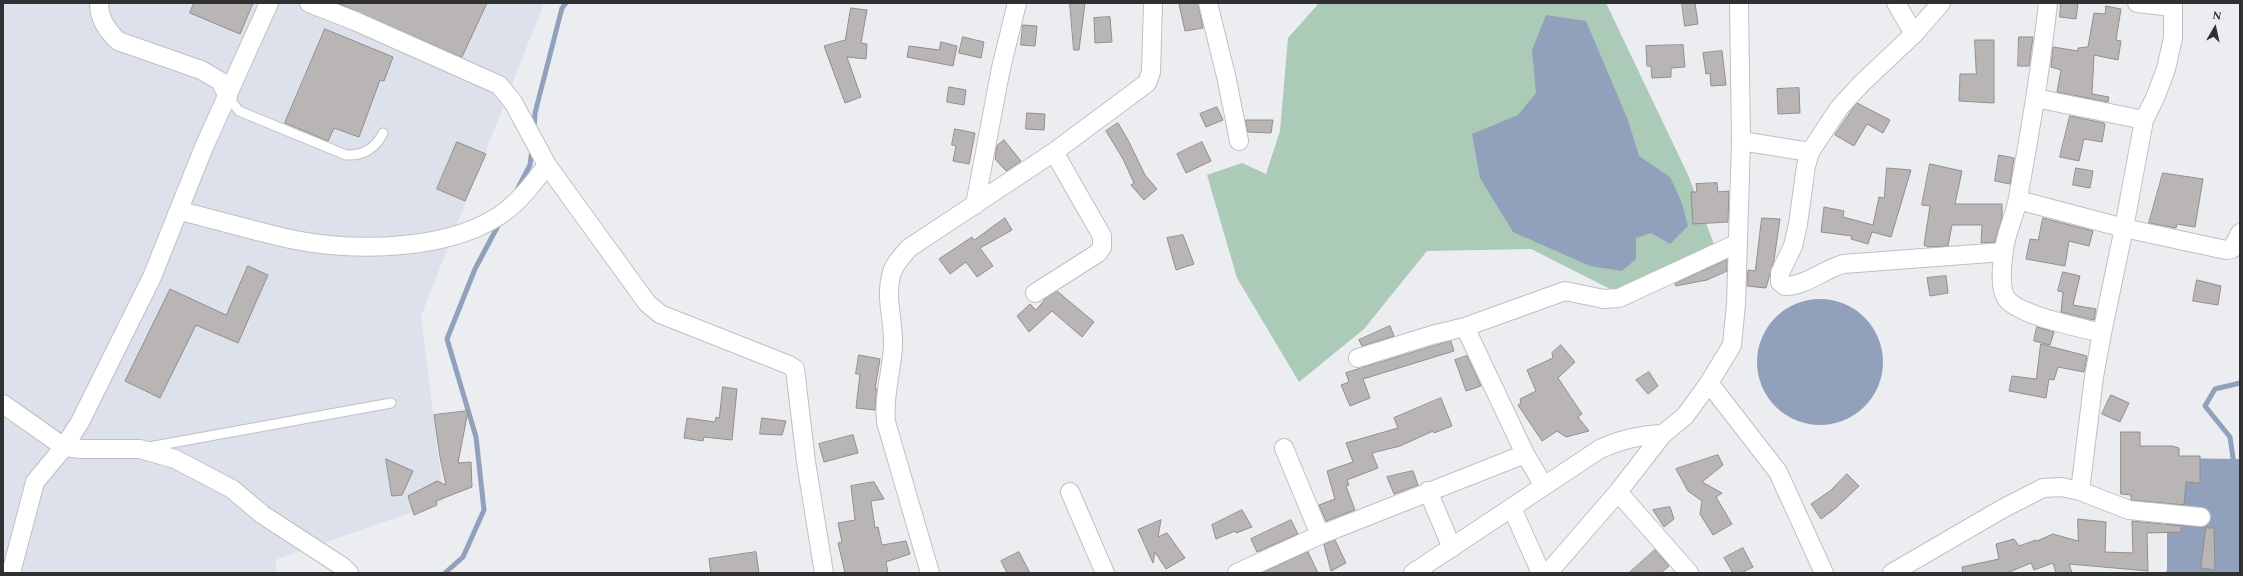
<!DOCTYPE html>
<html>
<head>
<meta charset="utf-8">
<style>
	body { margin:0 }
	#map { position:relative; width:2243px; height:576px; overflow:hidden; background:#ecedf0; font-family:Spectral,serif }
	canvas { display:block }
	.frame { position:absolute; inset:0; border:4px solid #2f3031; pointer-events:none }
	.north { position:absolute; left:2195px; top:8px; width:40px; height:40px; -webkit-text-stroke:3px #ecedf0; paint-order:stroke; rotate:9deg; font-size:11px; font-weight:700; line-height:16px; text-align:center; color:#2f3031 }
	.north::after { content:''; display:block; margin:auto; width:14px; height:18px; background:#2f3031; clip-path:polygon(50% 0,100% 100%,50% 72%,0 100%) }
</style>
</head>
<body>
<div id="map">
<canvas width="2243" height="576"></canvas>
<div class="frame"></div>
<div class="north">N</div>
</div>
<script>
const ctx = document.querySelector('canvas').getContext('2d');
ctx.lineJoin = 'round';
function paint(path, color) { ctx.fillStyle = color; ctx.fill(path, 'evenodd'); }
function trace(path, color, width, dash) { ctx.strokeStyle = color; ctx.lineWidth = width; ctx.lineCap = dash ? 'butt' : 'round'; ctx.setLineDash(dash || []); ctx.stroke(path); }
paint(new Path2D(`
	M3,3h541l-123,313 23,185 -169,59 2,13h-274z`), '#dce1eb');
paint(new Path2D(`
	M1319,3h287l83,174 27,73 -94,45 -91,-46 -104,2 -63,78 -65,53 -62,-104 -30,-103 35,-12 24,11 14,-43 8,-93z`), '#abcab7');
paint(new Path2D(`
	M1546,15l40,6 42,99 11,36 31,21 12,26 6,23 -18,18 -19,-11 -15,5v21l-14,12 -32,-5 -77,-34 -33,-54 -8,-44 46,-19 18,-22 -4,-43z
	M1757 362a63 63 0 1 1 126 0a63 63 0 1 1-126 0Z
	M2167,458l73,1v114h-76l3,-2z`), '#91a1bc');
trace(new Path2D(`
	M534,129l1,-16 27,-105 4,-5
	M517,190l13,-25 2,-16
	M2234,465l-4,-28 -25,-31 10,-17 25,-6
	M445,573l18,-16 21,-47 -8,-73 -29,-98 28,-70 25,-47`), '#91a1bc', 5);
const building = new Path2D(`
	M194,3h59l-13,31 -50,-21z
	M338,3h149l-25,54z
	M1070,3h15l-6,47h-5z
	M1198,3l5,25 -18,3 -6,-27z
	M1682,3h13l3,21 -13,2z
	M2061,3h17l-2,16 -16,-2z
	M2106,6l15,3 -5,31 5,1 -3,19 -24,-5 -2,39 17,3 -1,5 -51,-10 4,-22 -10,-3 2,-20 25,4v-3l10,-1 6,-34 11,1z
	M851,8l16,2 -6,33 6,1 -1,15 -19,-2 14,40 -16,6 -21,-57 21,-6z
	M1110,17l2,25 -17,1 -1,-25z
	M1023,25l14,1 -2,20 -14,-1z
	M325,29l68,28 -9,24 -4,-1 -21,57 -25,-9 -6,13 -43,-18z
	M963,37l21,5 -3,16 -22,-5z
	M2019,37h14l-4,29h-11z
	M1975,40h19v63l-35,-2 1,-27h16z
	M941,42l16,4 -4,20 -46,-9 2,-11 30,4z
	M1683,45l2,22 -14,1v9l-19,1 -1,-12h-4l-1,-20z
	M1722,51l4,34 -15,1 -1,-13 -4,1 -3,-21z
	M949,87l17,3 -2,15 -17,-3z
	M1799,88l1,25 -22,1 -1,-25z
	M1857,103l33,17 -7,13 -16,-9 -13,22 -19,-11z
	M1217,107l6,13 -17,7 -6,-13z
	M1027,113l18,1 -1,16 -18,-1z
	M2070,116l34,7 1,2 -3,17 -18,-3 -5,22 -19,-4z
	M1246,120h27l-2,13 -23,-1z
	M1118,123l10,17 17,35 12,14 -13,11 -13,-15 3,-2 -11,-24 -17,-28z
	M955,129l20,4 -6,31 -16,-3 3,-15 -4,-1z
	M1004,140l17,21 -15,10 -11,-12 2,-13z
	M457,142l29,12 -21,47 -28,-12z
	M1202,142l9,19 -25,12 -9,-19z
	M1999,155l15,3 -4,26 -15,-3z
	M1930,164l32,7 -7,33h47v14l-7,24 -14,1 1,-18h-30l-4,21 -20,1 -4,-2 6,-39 -8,-1z
	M1887,168l24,2 -20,67 -19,-5 -4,12 -17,-5 1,-3 -31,-4 3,-25 20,4 -1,6 30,8 6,-28 5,1z
	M2076,168l17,3 -3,17 -17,-3z
	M2163,173l40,6 -8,48 -18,-3 -1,4 -27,-5z
	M1717,183l1,9 11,-1 -1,31 -35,2 -2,-32h6l-1,-8z
	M1005,218l7,12 -32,18 13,18 -16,11 -11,-15 -16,12 -11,-15 33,-22 2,3z
	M1762,218l18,1 -6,41 -8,28 -19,-2 1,-16 7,1z
	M2043,218l50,13 -4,15 -20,-5 -4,25 -39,-7 4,-20 8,1z
	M1183,235l11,29 -18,6 -9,-32z
	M1727,260v11l-20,9 -31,6 -1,-2z
	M248,266l20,9 -30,68 -42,-18 -36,73 -35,-17 45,-92 56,26z
	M2063,272l17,4 -7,29 23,4 -2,11 -33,-8 2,-20 -5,-1z
	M1946,276l2,17 -18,3 -3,-18z
	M2197,280l24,6 -3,19 -25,-4z
	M1057,291l37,31 -12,15 -30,-26 -23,21 -12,-16 13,-12 6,6 10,-12z
	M1390,326l4,10 -32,10 -3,-6z
	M2037,327l17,5 -4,13 -16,-4z
	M1451,341l3,10 -91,28 7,19 -20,8 -9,-21 8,-3 -3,-9z
	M2041,344l46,12 -3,16 -26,-5 -4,13 -5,-1 -3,19 -37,-7 3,-15 24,3z
	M1561,345l14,17 -17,16 24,36 -4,3 11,14 -23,6 -9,-6 -15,10 -24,-36 3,-2 -1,-4 16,-8 -9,-21 26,-12 -1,-5z
	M859,355l21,4 -5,30h2l-2,21 -19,-2 4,-34h-4z
	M1467,356l14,30 -15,5 -11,-31z
	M1649,372l9,14 -10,8 -12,-14z
	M723,387l14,2 -5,51 -28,-3 -1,4 -19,-3 3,-20 28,4 1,-5 3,1z
	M2111,395l18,8 -9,19 -18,-8z
	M1441,398l11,28 -18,7 -1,-2 -33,15 -28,7 6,15 -31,12 2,5 -3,1 9,24 -29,11 -7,-16 16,-6 -8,-28 26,-9 -7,-19 52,-15 -4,-10z
	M468,411l-10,52 13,-1 1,25 -36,14 1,4 -23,10 -6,-19 29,-15 9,4 -6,-28 -6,-42z
	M762,418l24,3 -4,14 -22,-1z
	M2121,432h19v14h32l7,2v8h21v27l-14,-1 -2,23 -53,-5v-5l-10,-1z
	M853,435l5,18 -34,9 -5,-18z
	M1718,455l5,10 -21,17 20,11 -6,4 16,27 -19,11 -13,-21 2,-13 -14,-10 -12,-22z
	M386,459l27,12 -11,24 -10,1z
	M1413,471l5,14 -24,9 -7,-17z
	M1847,474l12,12 -23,22 -15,11 -10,-15 19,-13z
	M874,482l10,17 -13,2 4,27 3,-1 4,18 24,-4 4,13 -24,8 2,11h-43l-7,-30 4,-1 -4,-19 17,-3 -4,-34z
	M1670,507l4,12 -10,8 -11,-17z
	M1242,510l10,17 -16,6 -1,-2 -19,8 -4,-14z
	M2078,519l28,3 -1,30 28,1 -1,-32 50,5 -1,6 -34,1 1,38 -79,-7 3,9h-16l-3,-10 -19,7 -3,-7 -24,10h-44l-1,-6 37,-8 -3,-15 18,-5 5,7 17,-6 1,1 16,-7 25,7z
	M1161,520l-3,17 9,-4 18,25 -19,11 -11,-17 -2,11 -15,-33z
	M1291,520l7,14 -41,18 -6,-13z
	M2206,528h8l1,42 -14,-2z
	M1335,540l11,23 -15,8 -7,-26z
	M1743,548l10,19 -12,6h-8l-9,-15z
	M1655,550l14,16 -8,7h-32z
	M756,552l3,21h-48l-2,-14z
	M1019,552l11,21h-23l-6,-12z
	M1308,552l10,21h-53v-1z`);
paint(building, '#b9b5b4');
trace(building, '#918e8d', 1);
const service = new Path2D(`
	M228,97l11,14 107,44c17,1 29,-6 37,-22
	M149,447l242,-44`);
const minor = new Path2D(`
	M99,3c0,16 8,27 19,38l83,29 19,11 8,16
	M309,3l46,18 144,64 14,17 34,63 100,138 13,11 129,51 6,4 11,93 18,111
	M1208,3l19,77 12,61
	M1896,3l18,31
	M1941,3l-27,31 -53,50 -22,24 -29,44 -4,14 -8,58 -5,22 -13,27v9l5,4c20,0 38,-16 58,-22l160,-12
	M2048,3c-7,65 -18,130 -30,195 -3,18 -12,34 -14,52 -2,14 -5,36 2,48 11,17 75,30 96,35
	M2137,3l36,4
	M2035,98l109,22
	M1741,141l69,11
	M2018,200l106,28 102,22 6,-1 8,-16
	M975,205l26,-137 16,-65
	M180,211c38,9 77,21 115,29 62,12 160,11 212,-30 16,-13 28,-29 40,-45
	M1035,293l63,-40 4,-6v-11l-48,-84
	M1465,327l60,127 19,32
	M1358,358l74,-23 33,-8 100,-36 39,8 15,-1 119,-55
	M1709,383l69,89 46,101
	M3,404l61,43 17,2h59l35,10 57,30 31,26 80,52 6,6
	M1284,448l36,87
	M1428,491l24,57
	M2080,491l49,19 72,7
	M1070,492l35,81
	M1618,492l71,81
	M1512,508l29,65
	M11,573l24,-91 29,-35 16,-25 72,-145 52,-130 65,-144
	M930,573l-44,-151c-3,-26 6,-51 7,-76 1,-24 -8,-48 -2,-70 2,-11 11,-20 18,-28l145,-96 93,-69 4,-11 2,-69
	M1237,573l83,-38 205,-81
	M1413,573l187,-124c21,-10 40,-14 63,-15
	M1548,573l70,-81 45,-58 22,-18 24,-33 23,-38 4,-41 5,-163 -2,-138
	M1892,573l110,-64 41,-21 18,-1 19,4 14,-114 8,-44 22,-105 20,-108 11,-22 11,-29 7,-31v-35`);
trace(service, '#bec0c3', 11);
trace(minor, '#bec0c3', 20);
trace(service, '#fff', 9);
trace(minor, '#fff', 18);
</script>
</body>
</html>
